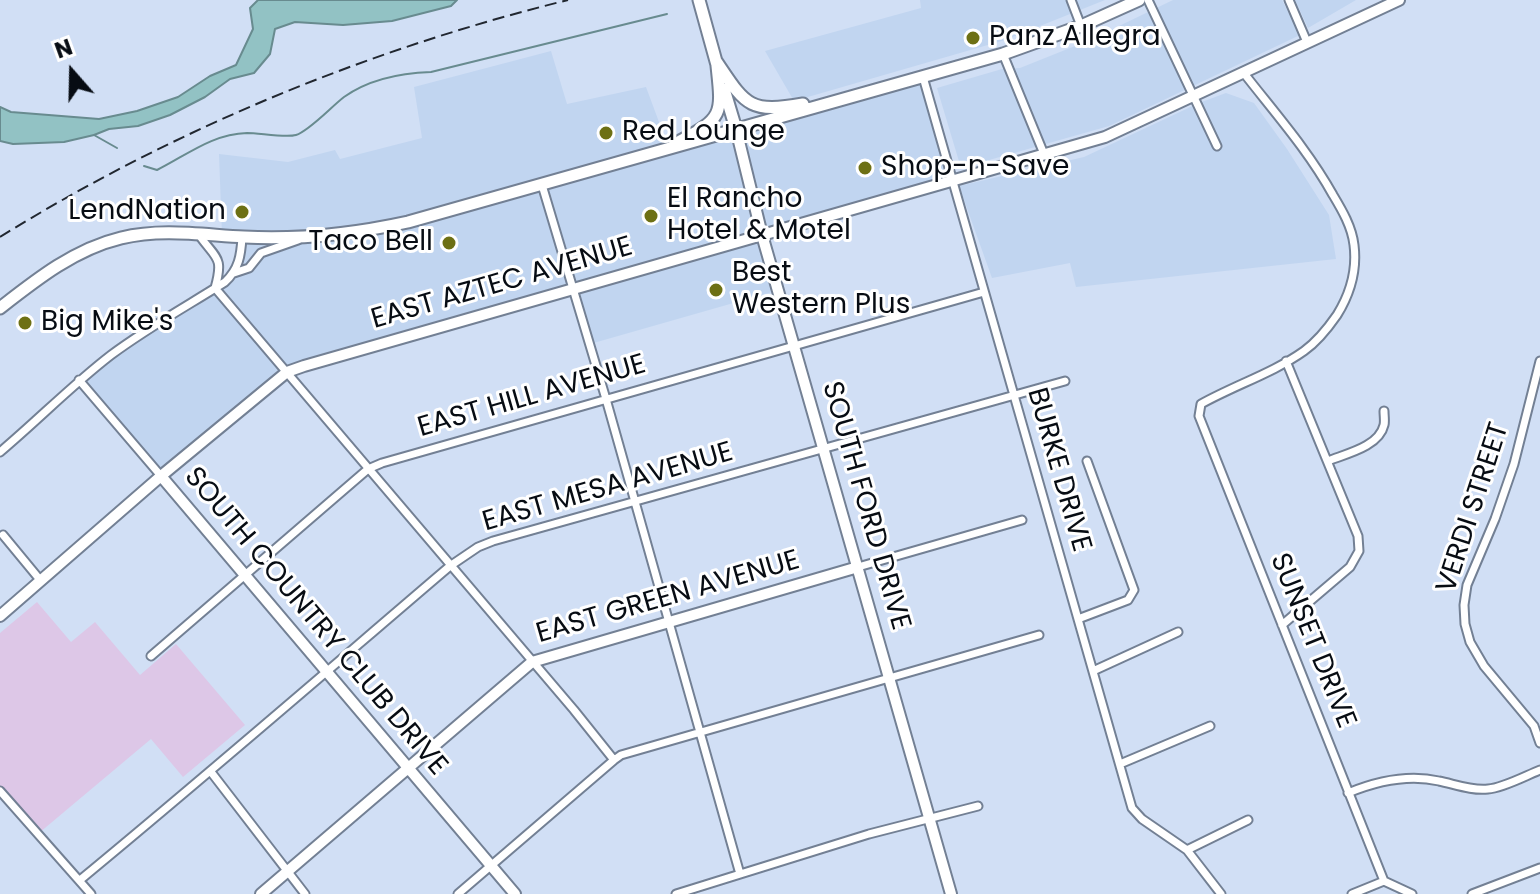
<!DOCTYPE html>
<html>
<head>
<meta charset="utf-8">
<style>
	body { margin:0 }
	#map { position:relative; width:1540px; height:894px; overflow:hidden; background:#d1dff5; font-family:Poppins,sans-serif }
	canvas { display:block }
	.north { position:absolute; left:32px; top:32px; width:80px; height:80px; -webkit-text-stroke:6px #fff; paint-order:stroke; rotate:340deg; font-size:22px; font-weight:700; line-height:32px; text-align:center; color:#070c13 }
	.north::after { content:''; display:block; margin:auto; width:28px; height:36px; background:#070c13; clip-path:polygon(50% 0,100% 100%,50% 72%,0 100%) }
</style>
</head>
<body>
<div id="map">
<canvas width="1540" height="894"></canvas>
<div class="north">N</div>
</div>
<script>
const ctx = document.querySelector('canvas').getContext('2d');
ctx.lineJoin = 'round';
function paint(path, color) { ctx.fillStyle = color; ctx.fill(path, 'evenodd'); }
function trace(path, color, width, dash) { ctx.strokeStyle = color; ctx.lineWidth = width; ctx.lineCap = dash ? 'butt' : 'round'; ctx.setLineDash(dash || []); ctx.stroke(path); }
function drawText(font, color, halo, rows, align = 'center') {
  ctx.font = font + ' Poppins,sans-serif'; ctx.lineWidth = 6; ctx.setLineDash([]); ctx.textBaseline = 'middle'; ctx.strokeStyle = halo; ctx.fillStyle = color; for (const [text, x, y, turn = 0] of rows) {
    ctx.save(); ctx.translate(x, y); ctx.rotate((+turn || 0) * Math.PI / 180); ctx.textAlign = isNaN(turn) ? turn : align; if (halo) ctx.strokeText(text, 0, 0); ctx.fillText(text, 0, 0); ctx.restore();
  }
}
paint(new Path2D(`
	M920,0h185l-100,40 -211,61 -29,-50 156,-43z
	M1173,0h109l18,35 -191,91 -148,42 -24,-80 65,-19 18,-1 70,-28z
	M1295,0h61l-48,28z
	M551,51l16,53 79,-17 23,62 254,-72 30,104 -190,54 16,55 -189,54 -17,-54 -286,82 -126,104 -82,-96 155,-107 8,-35 -20,-3 -3,-81 69,8 47,-12 5,9 82,-21 -8,-51z
	M1226,93l28,10 33,46 42,66 7,44 -260,28 -6,-24 -78,15 -33,-92 125,-29 115,-54z`), '#c1d5f0');
paint(new Path2D(`
	M37,602l34,40 24,-20 45,53 36,-31 69,81 -62,52 -32,-38 -112,94 -39,-46v-154z`), '#ddc7e7');
const water = new Path2D(`
	M258,0h199l-6,6 -59,15 -49,4 -48,-3 -20,7 -5,25 -16,19 -24,6 -25,18 -35,18 -32,11 -29,3 -15,6 -30,7 -51,2 -13,-3v-34l11,5 88,7 38,-8 41,-14 32,-21 26,-11 17,-36 -3,-21z`);
paint(water, '#92c2c4');
trace(water, '#688b8f', 2);
trace(new Path2D(`
	M94,135l23,13
	M144,166l13,4c30,-15 55,-36 90,-37 12,0 39,5 49,2 13,-4 35,-28 48,-38 24,-17 57,-24 87,-25l236,-58`), '#688b8f', 2);
const street = new Path2D(`
	M1071,0l10,26
	M1148,0l69,146
	M1289,0l18,42
	M1003,54l41,100
	M1243,72c31,40 65,78 90,123 9,15 19,32 21,50 3,24 -4,49 -17,70 -9,13 -19,26 -33,36 -31,22 -69,34 -103,53l-2,12 185,465
	M923,77l209,731 10,11 45,31 34,44
	M542,185l64,214 134,475
	M199,235c17,24 25,21 16,53
	M234,273l15,-5 12,-15 37,-13
	M215,288l359,422 40,50
	M1540,361l-26,103 -19,55 -28,66 -3,20 1,19 5,18 14,24 50,60 6,17
	M79,380l82,96
	M0,452c38,-32 72,-67 111,-97 36,-27 76,-49 114,-73 14,-13 16,-27 17,-45
	M1328,461c17,-7 51,-14 56,-36 1,-4 0,-9 0,-14
	M3,535l38,46
	M858,567l164,-47
	M1078,619l50,-19 6,-10 -47,-129
	M1282,625l68,-58 9,-16 -1,-15 -72,-175
	M151,656l217,-187 14,-6 602,-171
	M1093,671l85,-39
	M1120,764l90,-38
	M211,772l94,122
	M0,791l91,103
	M1348,793c29,-12 60,-19 91,-12 15,3 33,10 49,8 15,-1 37,-13 52,-19
	M1187,850l61,-30
	M80,880c125,-103 247,-209 370,-314l28,-19 15,-6c191,-54 382,-106 572,-160
	M458,894l156,-134 7,-5 418,-120
	M676,894l193,-60 109,-28
	M1352,894l32,-13 28,13
	M1472,894l68,-26`);
const secondary = new Path2D(`
	M736,129l26,106 189,659
	M161,476l354,418
	M0,616l161,-140 126,-104 17,-6 801,-229 294,-137
	M261,894l271,-232 326,-95`);
const primary = new Path2D(`
	M699,0l18,65
	M716,61c29,43 32,53 87,43
	M724,89l12,40
	M680,141c44,-23 42,-28 37,-75
	M0,308c37,-29 75,-59 121,-70 41,-10 82,-3 123,-1 55,3 109,-3 164,-15l595,-168 78,-28 58,-26`);
trace(street, '#738094', 11);
trace(secondary, '#738094', 14);
trace(primary, '#738094', 15);
trace(street, '#fff', 7);
trace(secondary, '#fff', 10);
trace(primary, '#fff', 11);
trace(new Path2D(`
	M0,237c174,-108 369,-188 568,-237`), '#212730', 2, [12, 6]);
for (const [x, y, r, color] of [
	[973,38,8,"#6d7014"],
	[606,133,8,"#6d7014"],
	[865,168,8,"#6d7014"],
	[242,212,8,"#6d7014"],
	[651,216,8,"#6d7014"],
	[449,243,8,"#6d7014"],
	[716,290,8,"#6d7014"],
	[25,323,8,"#6d7014"]
]) { const dot = new Path2D(); dot.arc(x, y, r, 0, 2 * Math.PI); ctx.fillStyle = color; ctx.fill(dot); trace(dot, '#fff', 3); }
drawText('28px', '#070c13', '#fff', [
	["Panz Allegra",989,38],
	["Red Lounge",622,133],
	["Shop-n-Save",881,168],
	["El Rancho",667,200],
	["Hotel & Motel",667,232],
	["LendNation",226,212,"right"],
	["Taco Bell",433,243,"right"],
	["Best",732,274],
	["Western Plus",732,306],
	["Big Mike's",41,323]
], 'left');
drawText('28px', '#070c13', '#fff', [
	["EAST AZTEC AVENUE",502,284,-16],
	["EAST HILL AVENUE",532,397,-16],
	["BURKE DRIVE",1058,470,74],
	["EAST MESA AVENUE",608,488,-16],
	["SOUTH FORD DRIVE",865,506,74],
	["VERDI STREET",1474,508,-72],
	["EAST GREEN AVENUE",668,598,-16],
	["SOUTH COUNTRY CLUB DRIVE",315,622,50],
	["SUNSET DRIVE",1312,641,68]
]);
</script>
</body>
</html>
